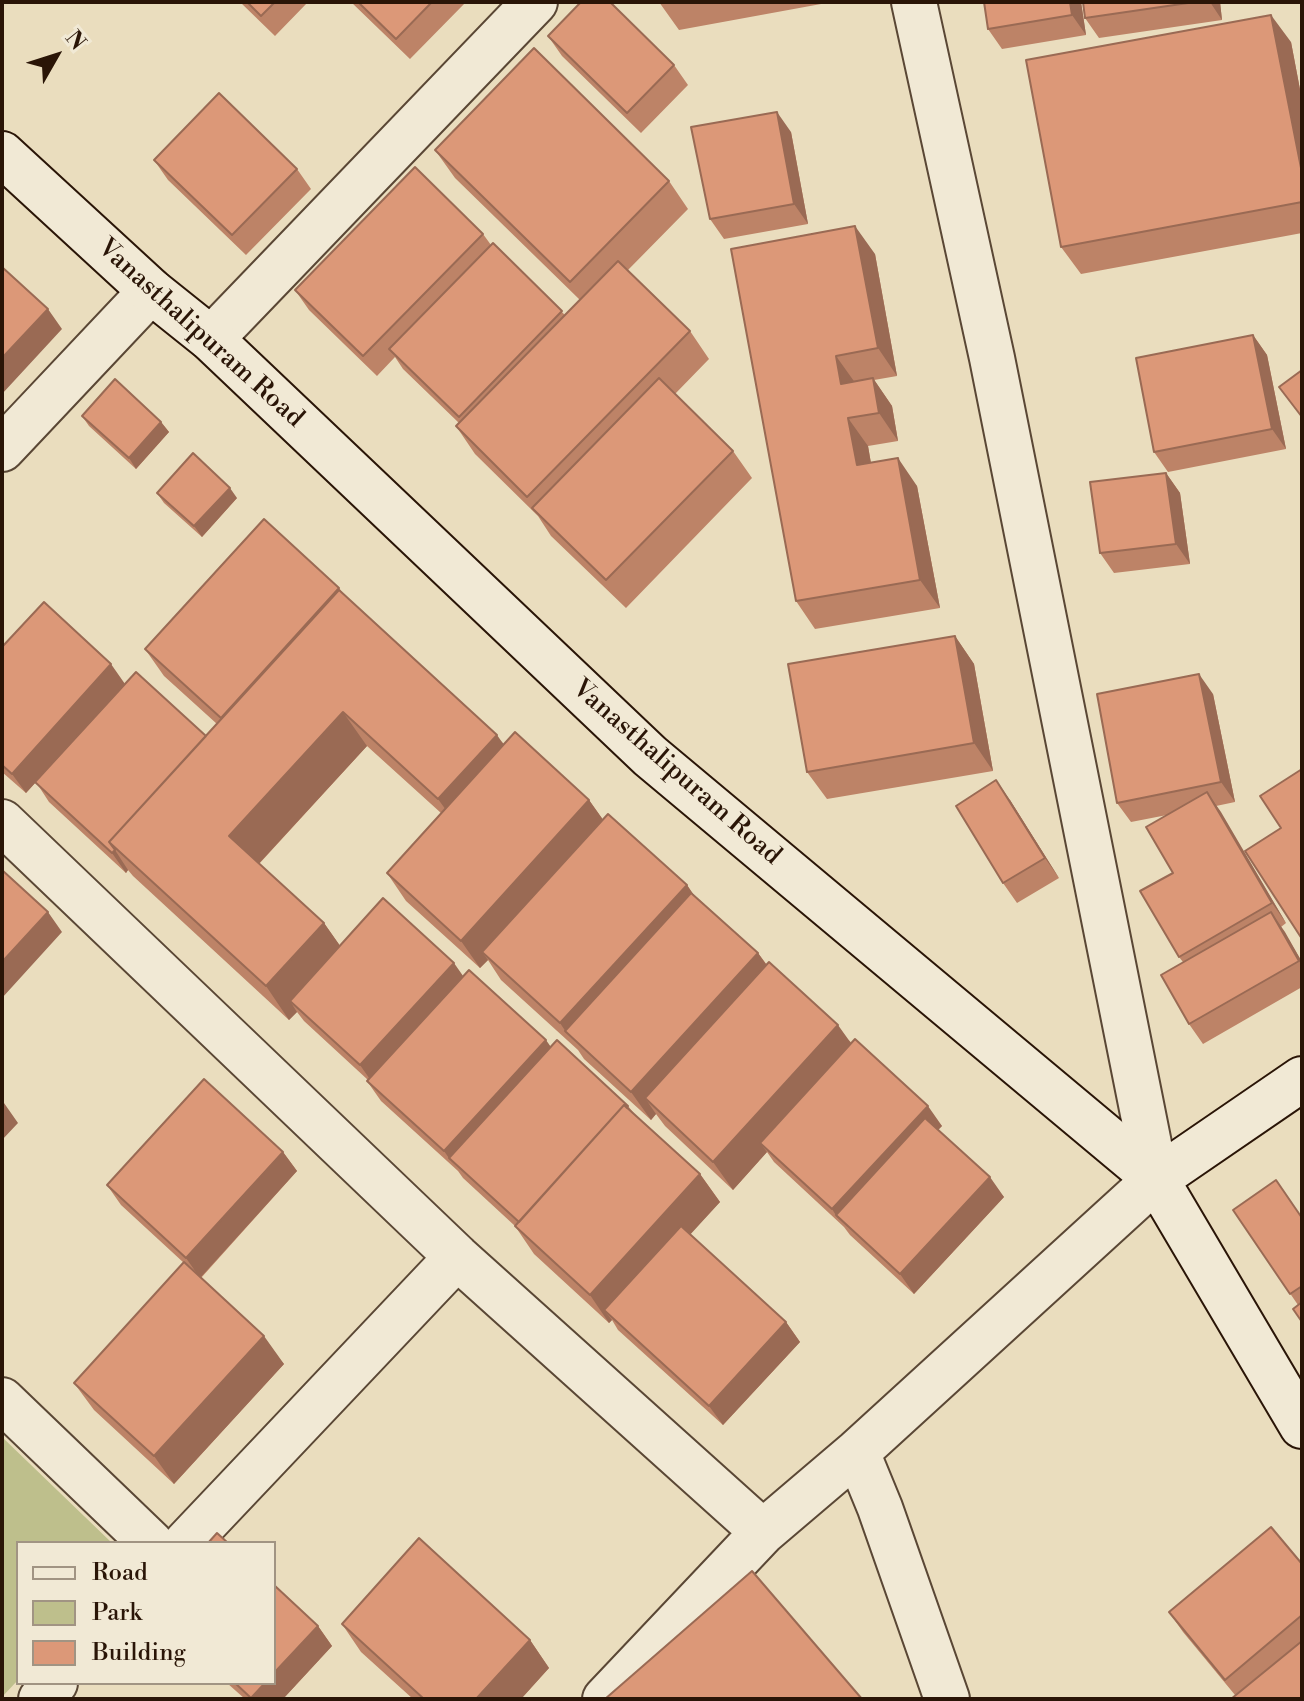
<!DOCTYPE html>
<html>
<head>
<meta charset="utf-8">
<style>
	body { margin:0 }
	#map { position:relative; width:1304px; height:1701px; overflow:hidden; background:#eaddbe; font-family:"Libre Bodoni",serif }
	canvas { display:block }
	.frame { position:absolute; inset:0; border:4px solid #2a1507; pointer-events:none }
	.legend { position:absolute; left:16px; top:1541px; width:260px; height:144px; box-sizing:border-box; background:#f1e9d5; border:2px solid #a19483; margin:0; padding:10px 14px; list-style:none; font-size:24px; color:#2a1507 }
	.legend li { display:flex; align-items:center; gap:16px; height:40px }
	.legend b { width:40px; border:2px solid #a19483 }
	.north { position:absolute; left:16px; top:16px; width:80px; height:80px; -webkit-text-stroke:6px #f1e9d5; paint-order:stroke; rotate:51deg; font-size:22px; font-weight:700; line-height:32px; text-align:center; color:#2a1507 }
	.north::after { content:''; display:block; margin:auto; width:28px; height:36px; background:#2a1507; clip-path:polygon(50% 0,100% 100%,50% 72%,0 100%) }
</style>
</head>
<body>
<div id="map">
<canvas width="1304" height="1701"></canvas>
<div class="frame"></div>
<ul class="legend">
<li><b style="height:10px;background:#f1e9d5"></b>Road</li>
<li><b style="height:22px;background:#bebf8c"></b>Park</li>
<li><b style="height:22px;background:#dc9878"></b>Building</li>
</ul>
<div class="north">N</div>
</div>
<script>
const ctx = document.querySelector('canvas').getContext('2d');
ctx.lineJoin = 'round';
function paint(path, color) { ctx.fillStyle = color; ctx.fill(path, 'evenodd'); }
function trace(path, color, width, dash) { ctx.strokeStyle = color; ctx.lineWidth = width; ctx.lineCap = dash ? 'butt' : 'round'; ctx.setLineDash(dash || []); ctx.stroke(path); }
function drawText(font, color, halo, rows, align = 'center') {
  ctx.font = font + ' "Libre Bodoni",serif'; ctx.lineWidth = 7; ctx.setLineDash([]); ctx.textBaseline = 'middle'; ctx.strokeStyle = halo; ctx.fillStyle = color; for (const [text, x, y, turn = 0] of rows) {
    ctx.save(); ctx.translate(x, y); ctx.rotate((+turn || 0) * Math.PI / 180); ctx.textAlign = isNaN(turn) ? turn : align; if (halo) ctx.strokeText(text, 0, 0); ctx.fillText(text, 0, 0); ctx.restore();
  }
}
paint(new Path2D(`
	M2,1437l110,106h-94v137l-16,17z`), '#bebf8c');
const street = new Path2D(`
	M211,339l324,-337
	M2,449l149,-158
	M2,822l455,435 306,275
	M2,1400l149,143
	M857,1452l23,56 67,191
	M186,1543l271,-286
	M41,1699l14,-16
	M605,1699l158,-167 94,-80 299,-273 -164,-821 -78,-356`);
const secondary = new Path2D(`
	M2,154l149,137 60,48 439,417 506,423 146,247
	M1156,1179l146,-100`);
trace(street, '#5a4735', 48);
trace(secondary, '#2a1507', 48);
trace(street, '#f1e9d5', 44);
trace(secondary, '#f1e9d5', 44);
paint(new Path2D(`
	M240,2h68l-33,34z
	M351,2h115l-56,57z
	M659,2h173l-153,28z
	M1081,2l5,33 -84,14 -14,-20z
	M1083,2h137l2,18 -123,18 -14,-20z
	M548,36l126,29 14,20 -47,48 -79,-77z
	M1291,42l11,58v133l-221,41 -20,-27z
	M791,132l17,92 -84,15 -14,-20z
	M435,150l234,31 19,28 -60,61 62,61 19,28 -34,35 58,57 19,27 -126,130 -75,-72 -13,-20 -63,-62 -19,-28 3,-3 -56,-54 -8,-12 -18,19 -68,-66 -14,-20 188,-56 8,11 74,70 15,-15 -125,-122z
	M154,160l143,9 14,20 -65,66 -78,-75z
	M731,249l144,5 22,122 -23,4 18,26 6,35 -30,5 3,17 46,23 23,122 -125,21 -19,-28z
	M1253,335l14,20 19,94 -118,23 -14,-20z
	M82,416l79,6 8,10 -33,37 -47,-43z
	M1166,473l14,20 10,71 -76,9 -14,-20z
	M157,493l80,5 -35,39 -38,-34z
	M339,588l5,7 160,149 85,56 14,20 84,65 6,9 65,59 9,12 175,161 -4,3 66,68 -90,97 -64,-59 -6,-8 -70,-65 -7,-10 -34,38 -68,-64 -9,-12 -5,6 -67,-61 -6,-9 -77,-70 -13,-20 -8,8 -74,-67 -19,-28 54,-60 -74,-67 -108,118 65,59 16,23 123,30 88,71 77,59 8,10 64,58 20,28 -30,32 96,88 14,20 -77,83 -105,-95 -6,-10 -3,3 -75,-69 -19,-28 -52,-48 -5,-7 -77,-70 -14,-20 1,-1 -64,-59 -7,-9 -8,8 -156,-144 -5,-6 -2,3 -77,-71 -13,-20 -10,11 -24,-21v-125l123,37 81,52 11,-12 -53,-48 -19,-27z
	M955,636l19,28 19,107 -166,28 -20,-27z
	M1213,694l22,108 -19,4 70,117 -5,4 21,35v25l-99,57 -14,-20 -6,-62 -4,-5 -6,-84 -6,-58 -36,7 -14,-19z
	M1010,800l49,78 -42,25 -14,-20z
	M283,1152l14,19 -96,107 83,86 -110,120 -80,-74 -20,-27 110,-120 -63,-58 -14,-20z
	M1233,1210l69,7v105l-4,-17z
	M1302,1564v135l-67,-4 -52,-63 -14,-20z
	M342,1624l188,16 19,28 -28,31h-108l-52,-47z
	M318,1626l14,20 -49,53h-38l-18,-16h47z`), '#bd8367');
paint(new Path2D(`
	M1070,2h11l5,33 -14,-20z
	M1210,2h10l2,18z
	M1271,15l20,27 11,58v73z
	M777,112l14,20 17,92 -14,-20z
	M855,226l20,28 22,122 -19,-28z
	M48,309l14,20 -60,65v-36z
	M1253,335l14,20 19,94 -14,-20z
	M836,356l20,28h-15z
	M873,378l19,28 6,35 -19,-28z
	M848,418l20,28 8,47 -19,-28z
	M161,422l8,10 -33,37 -7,-11z
	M898,458l19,28 23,122 -20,-28z
	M1166,473l14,20 10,71 -14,-20z
	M230,488l7,10 -35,39 -8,-11z
	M955,636l19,28 19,107 -19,-28z
	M111,664l14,20 -99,109 -14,-19z
	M1199,674l14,20 22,108 -14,-20z
	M343,712l24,34 -114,124 -24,-34z
	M497,735l24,34 -59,63 -24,-33z
	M996,780l14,20 49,78 -14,-20z
	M1207,792l14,20 65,111 -14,-20z
	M589,800l20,28 -127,124 6,8 -8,8 -19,-27z
	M115,850l13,20 -2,3 -14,-20z
	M687,885l19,28 -140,119 -6,-9z
	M48,912l14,20 -60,66v-36z
	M1271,912l14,20 17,30v4z
	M324,923l24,34 -58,44 7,11 -8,8 -23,-34z
	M758,953l20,28 -133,117 11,16 -5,6 -20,-28z
	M454,963l14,20 -94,102 -14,-20z
	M838,1025l20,28 -98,90 7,9 -34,38 -20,-28z
	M546,1040l14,20 -111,98 9,13 -14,-20z
	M4,1103l14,20 -16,17v-35z
	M928,1106l14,20 -94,101 -11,-10 -5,-8z
	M283,1152l14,19 -97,107 -14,-20z
	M700,1174l20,28 -106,116 -10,-8 8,10 -3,3 -19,-28z
	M990,1177l14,20 -90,97 -14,-20z
	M786,1322l14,20 -77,83 -14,-19z
	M264,1336l20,28 -110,120 -20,-28z
	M318,1626l14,20 -49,53h-31l-1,-1 14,-15h9v-10z
	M530,1640l19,28 -28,31h-45z`), '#9a6a54');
const building = new Path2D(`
	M247,2h28l-14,14z
	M358,2h74l-36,37z
	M581,2h29l64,63 -47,48 -79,-77z
	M984,2h86l2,13 -84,14z
	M1083,2h112l-110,16z
	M1271,15l31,158v29l-241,45 -35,-187z
	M534,48l135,133 -99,101 -135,-132z
	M219,93l78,76 -65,66 -78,-75z
	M777,112l17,92 -84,15 -19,-92z
	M415,167l68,67 -120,122 -68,-66z
	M855,226l23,122 -42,8 5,28 32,-6 6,35 -31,5 9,47 41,-7 22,122 -124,21 -65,-352z
	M493,243l69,68 -103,106 -70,-68z
	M618,261l72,70 -163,166 -71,-71z
	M2,267l46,42 -46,49z
	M1253,335l19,94 -118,23 -18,-94z
	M1302,370v47l-23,-30z
	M659,378l74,73 -127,129 -74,-72z
	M115,379l46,43 -32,36 -47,-42z
	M193,453l37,35 -36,38 -37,-33z
	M1166,473l10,71 -76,9 -10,-71z
	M264,519l75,69 -118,130 -76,-69z
	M339,590l158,145 -59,64 -95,-87 -114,124 95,87 -58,63 -157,-144z
	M44,602l67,62 -99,110 -10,-9v-118z
	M955,636l19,107 -167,29 -19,-108z
	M136,672l70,64 -97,106 6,8 -3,3 -77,-71z
	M1199,674l22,108 -104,21 -20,-109z
	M515,732l74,68 -128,141 -74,-68z
	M1302,769v170l-57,-88 36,-23 -21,-32z
	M996,780l49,78 -42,25 -47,-77z
	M1207,792l65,111 -93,54 -39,-66 33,-18 -27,-46z
	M608,814l79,71 -127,138 -78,-71z
	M2,870l46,42 -46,50z
	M691,893l67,60 -127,139 -66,-61z
	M383,898l71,65 -94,102 -70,-64z
	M1271,912l28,49 -110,63 -28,-49z
	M769,962l69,63 -125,137 -68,-64z
	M469,970l77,70 -102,111 -77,-70z
	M855,1039l73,67 -96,103 -72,-66z
	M557,1040l71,66 -1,2 -3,-3 -105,117 -70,-64z
	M204,1079l79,73 -97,106 -79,-73z
	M624,1105l76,69 -110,121 -75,-69z
	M925,1118l65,59 -90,97 -64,-59z
	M1276,1180l26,38v68l-12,8 -57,-84z
	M681,1226l105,96 -77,84 -105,-96z
	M184,1262l80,74 -110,120 -80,-73z
	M1302,1302v20l-9,-13z
	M1271,1527l31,37v51l-77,65 -56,-68z
	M217,1533l11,10h-20z
	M419,1538l111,102 -54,59h-52l-82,-75z
	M752,1571l110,128h-257z
	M274,1585l44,41 -44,47z
	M1302,1641v58h-71z
	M235,1683h30l-14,15z`);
paint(building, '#dc9878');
trace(building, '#9a6a54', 2);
drawText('26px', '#2a1507', '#f1e9d5', [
	["Vanasthalipuram Road",200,334,42],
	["Vanasthalipuram Road",676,773,41]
]);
</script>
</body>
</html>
